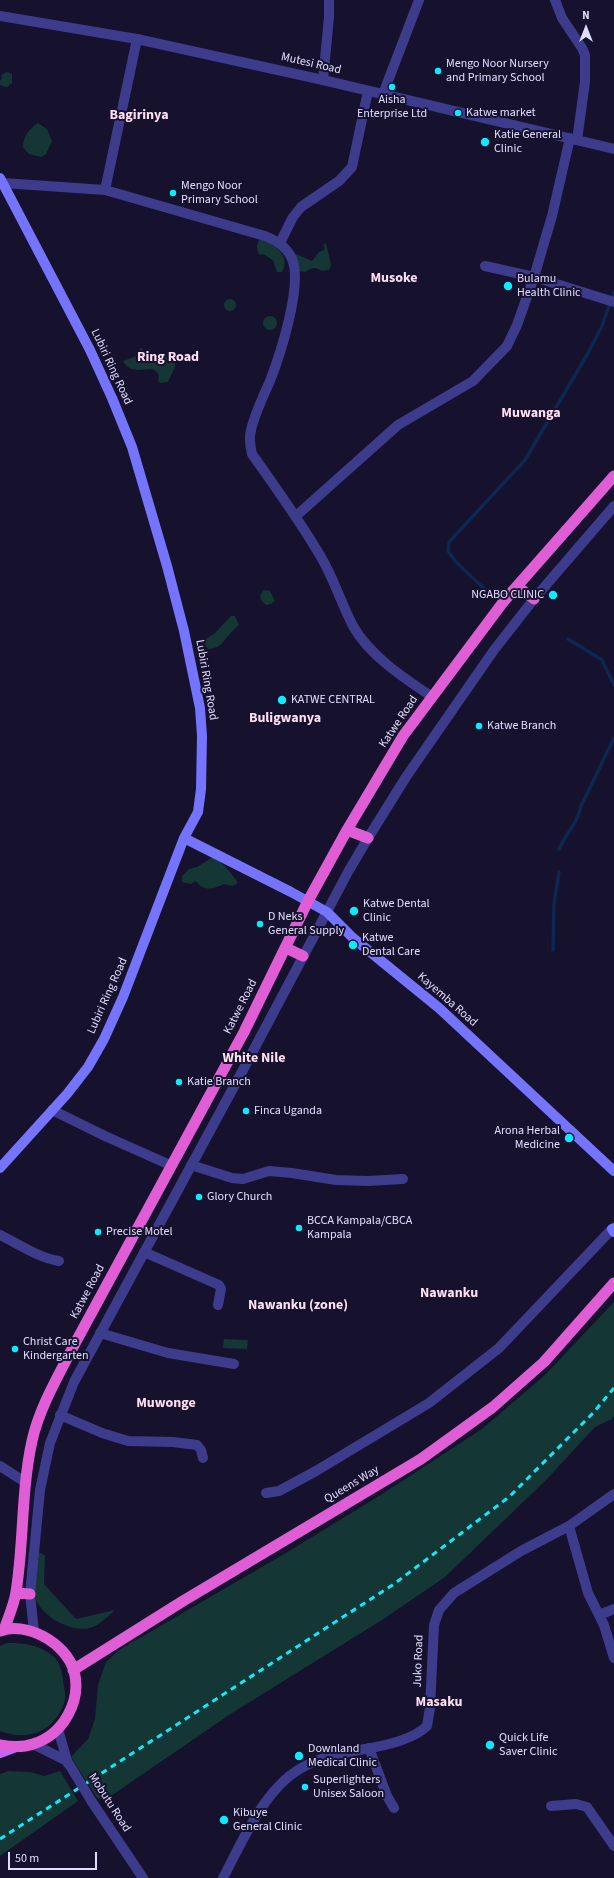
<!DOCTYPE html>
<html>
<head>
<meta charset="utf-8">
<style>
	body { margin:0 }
	#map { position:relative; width:614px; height:1878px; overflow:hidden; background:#16112d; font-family:"Source Sans 3",sans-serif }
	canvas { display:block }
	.north { position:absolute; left:566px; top:8px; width:40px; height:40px; -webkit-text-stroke:3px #16112d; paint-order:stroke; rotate:0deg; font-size:11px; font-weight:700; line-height:16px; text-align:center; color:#e0ddff }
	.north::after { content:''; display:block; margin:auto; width:14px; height:18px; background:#e0ddff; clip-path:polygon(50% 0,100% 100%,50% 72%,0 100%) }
	.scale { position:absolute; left:8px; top:1852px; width:89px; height:18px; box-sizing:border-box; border:2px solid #e0ddff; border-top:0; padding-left:5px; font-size:12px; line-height:14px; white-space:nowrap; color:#e0ddff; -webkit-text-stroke:3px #16112d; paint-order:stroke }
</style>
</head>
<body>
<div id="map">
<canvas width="614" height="1878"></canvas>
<div class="north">N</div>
<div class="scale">50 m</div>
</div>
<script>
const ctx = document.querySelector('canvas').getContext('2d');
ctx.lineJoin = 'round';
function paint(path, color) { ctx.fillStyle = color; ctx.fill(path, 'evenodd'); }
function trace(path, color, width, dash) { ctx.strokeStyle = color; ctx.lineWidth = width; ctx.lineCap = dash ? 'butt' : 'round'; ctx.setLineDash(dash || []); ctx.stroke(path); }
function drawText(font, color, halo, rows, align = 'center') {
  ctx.font = font + ' "Source Sans 3",sans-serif'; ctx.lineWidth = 4; ctx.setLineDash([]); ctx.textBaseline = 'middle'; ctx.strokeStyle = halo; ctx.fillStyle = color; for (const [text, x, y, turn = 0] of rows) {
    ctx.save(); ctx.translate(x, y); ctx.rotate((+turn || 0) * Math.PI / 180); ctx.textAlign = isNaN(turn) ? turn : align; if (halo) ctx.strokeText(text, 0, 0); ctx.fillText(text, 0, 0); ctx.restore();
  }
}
paint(new Path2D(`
	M7,72l5,2v9l-5,4 -7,-2v-4l2,-3 -1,-3z
	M38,123l9,6 5,12 -6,13 -5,3 -12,-3 -6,-7c0,-10 6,-18 15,-24z
	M264,239c12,6 27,19 18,33h-5l-4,-12 -10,-6 -3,1c-4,-5 -4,-9 -1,-15z
	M326,243l5,22 -2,5 -7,1c-7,-4 -10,-4 -17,1l-7,-1 -7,-13 5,-4 16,7 7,-9 5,-2v-6z
	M224 305a6 6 0 1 1 12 0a6 6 0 1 1-12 0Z
	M263 323a7 7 0 1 1 14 0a7 7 0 1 1-14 0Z
	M140,348l2,1 4,5c6,1 8,7 15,8l7,-7 7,2v10l-7,15 -7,1 -3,-2c2,-7 0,-9 -6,-12 -12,0 -21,5 -29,-8l14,-5z
	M264,590l6,1 5,10 -4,3 -5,1 -5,-5 -1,-5z
	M231,616h4l4,9c-4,4 -8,7 -11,11 -7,9 -9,12 -20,13l-4,-6 3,-5 8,-5z
	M213,857c8,3 21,19 25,26l-6,3 -8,-2c-11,5 -20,8 -28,-3l-5,3 -9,-2v-6l7,-7 8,-2z
	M614,1302v114l-2,3 -17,8 -49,53 -101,97 -63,43 -150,93 -127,87 -8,-2 -26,-41 17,-18 7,-20 3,-34 8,-23 13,-12 167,-97 93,-57 103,-67 63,-54z
	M224,1339l24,1 -1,9 -24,-1z
	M38,1552l7,3 -1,29 32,35 39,-9c-8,7 -15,15 -25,18 -20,5 -51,-13 -55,-32 -3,-14 2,-30 3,-44z
	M7,1643c19,0 34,2 48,15 5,5 8,17 8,23 1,6 3,13 2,19 -9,31 -36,42 -65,31v-85z
	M8,1771l22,1 14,4 16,-5 18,30 -78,55v-82z`), '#143735');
trace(new Path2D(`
	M613,295l1,-3
	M491,595l-35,-33 -8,-11 1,-9 76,-82 63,-107 14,-27 7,-20
	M568,639l34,21 12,25
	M559,849c7,-16 19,-26 22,-43l33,-68
	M553,950l1,-46 5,-32`), '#0c2751', 3.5);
trace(new Path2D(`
	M555,0l7,18 20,30 3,7v27l-8,58
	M323,80l6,-63v-17
	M383,94l36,-94
	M3,183l102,7 160,46c12,5 22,11 27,23 11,26 -12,96 -22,122 -7,16 -15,32 -19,49 -2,8 -1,16 1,24 24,34 48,67 69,103 13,22 20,46 32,69 16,29 52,53 78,70
	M105,190l32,-151
	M280,243l13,-26 8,-10 38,-26 13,-14 16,-76
	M485,266l49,11 80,25
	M296,516l102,-91 75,-44 34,-35 10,-21 17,-48 18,-61 18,-78
	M52,1110l53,26 65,29
	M191,1165l41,13 11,1 26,-8 23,2 44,7 32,1 35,-2
	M0,1235c18,9 39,23 59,26
	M144,1252l75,33 2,4 -3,16
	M100,1333l68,20 66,11
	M60,1415l42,18 26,8 45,1 24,3 4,5 2,8
	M0,1466l25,16
	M266,1493l13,-2 37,-20 113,-68 70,-55 113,-119
	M569,1526l19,67 16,32 10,33
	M599,1615l15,-6
	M369,1748l18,48 7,12
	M551,1806l25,-2 11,3 27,39`), '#3d3c8c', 10);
trace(new Path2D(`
	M0,16l137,23 186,41 291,69
	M34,1631l-4,-37 10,-104 10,-47 24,-61 170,-314 104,-196 20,-34 38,-61 88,-127 40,-51 80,-93
	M58,1729l10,35
	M33,1744l34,17
	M92,1802l51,76
	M223,1878c20,-38 43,-94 84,-113 16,-8 34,-12 52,-15 20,-3 54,-10 68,-24l3,-18 4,-83 5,-15 15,-17 67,-42 48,-25 45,-32`), '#3d3c8c', 10);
trace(new Path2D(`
	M0,178l90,172 22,48 20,49 35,119 17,65 16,77 2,28 -1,53 -3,23 -14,26 -61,159 -19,42 -16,28 -21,27 -67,74
	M184,838l107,54 36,20 26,26 86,70 175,163
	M614,1228l-2,1 2,3`), '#7574ff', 10);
trace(new Path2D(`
	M0,1753l16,-6`), '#c264ff', 10);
trace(new Path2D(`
	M517,586l17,13
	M347,830l21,8
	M286,948l17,8
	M16,1593l14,1
	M4,1630c4,-12 10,-25 12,-38 8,-50 5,-101 16,-151 7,-32 25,-63 40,-92l172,-317 64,-131 39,-71 56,-94 101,-135 110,-125
	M0,1631c27,-10 66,12 74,40 8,30 -11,64 -41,73 -11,4 -22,3 -33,1
	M73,1670l110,-69 238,-142 72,-52 51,-45 70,-79`), '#e05ed5', 11);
trace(new Path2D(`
	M0,1839l394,-255 115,-87 84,-84 21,-25`), '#09ebff', 3, [6, 5]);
trace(new Path2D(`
	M69,1764l23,38`), '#3d3c8c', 10);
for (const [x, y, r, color] of [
	[438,71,4,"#09ebff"],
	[392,87,4,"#09ebff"],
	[458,113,4,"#09ebff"],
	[485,142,5,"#09ebff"],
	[173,193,4,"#09ebff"],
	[508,286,5,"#09ebff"],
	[553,595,5,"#09ebff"],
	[282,700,5,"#09ebff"],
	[479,726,4,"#09ebff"],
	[354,911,5,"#09ebff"],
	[260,924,4,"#09ebff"],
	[353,945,5,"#09ebff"],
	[179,1082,4,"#09ebff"],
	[246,1111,4,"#09ebff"],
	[569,1138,5,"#09ebff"],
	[199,1197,4,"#09ebff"],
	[299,1228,4,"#09ebff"],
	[98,1232,4,"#09ebff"],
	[15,1349,4,"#09ebff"],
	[490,1745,5,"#09ebff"],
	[299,1756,5,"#09ebff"],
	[305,1787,4,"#09ebff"],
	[224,1820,5,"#09ebff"]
]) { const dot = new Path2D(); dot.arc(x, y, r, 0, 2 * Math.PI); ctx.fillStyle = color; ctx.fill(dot); trace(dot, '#16112d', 1.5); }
drawText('12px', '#e0ddff', '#16112d', [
	["Mutesi Road",311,64,13],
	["Lubiri Ring Road",111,367,65],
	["Lubiri Ring Road",206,680,80],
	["Katwe Road",399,722,-56],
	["Lubiri Ring Road",108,996,-66],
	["Kayemba Road",447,1000,41],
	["Katwe Road",241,1007,-63],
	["Katwe Road",88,1292,-62],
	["Queens Way",352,1485,-31],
	["Juko Road",419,1661,-88],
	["Mobutu Road",109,1803,57]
]);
drawText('12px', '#e0ddff', '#16112d', [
	["Mengo Noor Nursery",446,64],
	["and Primary School",446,78],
	["Aisha",392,100,"center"],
	["Enterprise Ltd",392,114,"center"],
	["Katwe market",466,113],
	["Katie General",494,135],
	["Clinic",494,149],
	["Mengo Noor",181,186],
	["Primary School",181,200],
	["Bulamu",517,279],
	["Health Clinic",517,293],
	["NGABO CLINIC",544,595,"right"],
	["KATWE CENTRAL",291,700],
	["Katwe Branch",487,726],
	["Katwe Dental",363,904],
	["Clinic",363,918],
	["D Neks",268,917],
	["General Supply",268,931],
	["Katwe",362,938],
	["Dental Care",362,952],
	["Katie Branch",187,1082],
	["Finca Uganda",254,1111],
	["Arona Herbal",560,1131,"right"],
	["Medicine",560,1145,"right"],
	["Glory Church",207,1197],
	["BCCA Kampala/CBCA",307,1221],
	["Kampala",307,1235],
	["Precise Motel",106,1232],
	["Christ Care",23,1342],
	["Kindergarten",23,1356],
	["Quick Life",499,1738],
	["Saver Clinic",499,1752],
	["Downland",308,1749],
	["Medical Clinic",308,1763],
	["Superlighters",313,1780],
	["Unisex Saloon",313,1794],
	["Kibuye",233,1813],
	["General Clinic",233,1827]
], 'left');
drawText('bold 14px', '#ffdff4', '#16112d', [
	["Bagirinya",139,116],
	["Musoke",394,279],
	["Ring Road",168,358],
	["Muwanga",531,414],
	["Buligwanya",285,719],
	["White Nile",254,1059],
	["Nawanku",449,1294],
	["Nawanku (zone)",298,1306],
	["Muwonge",166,1404],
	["Masaku",439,1703]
]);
</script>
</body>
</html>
